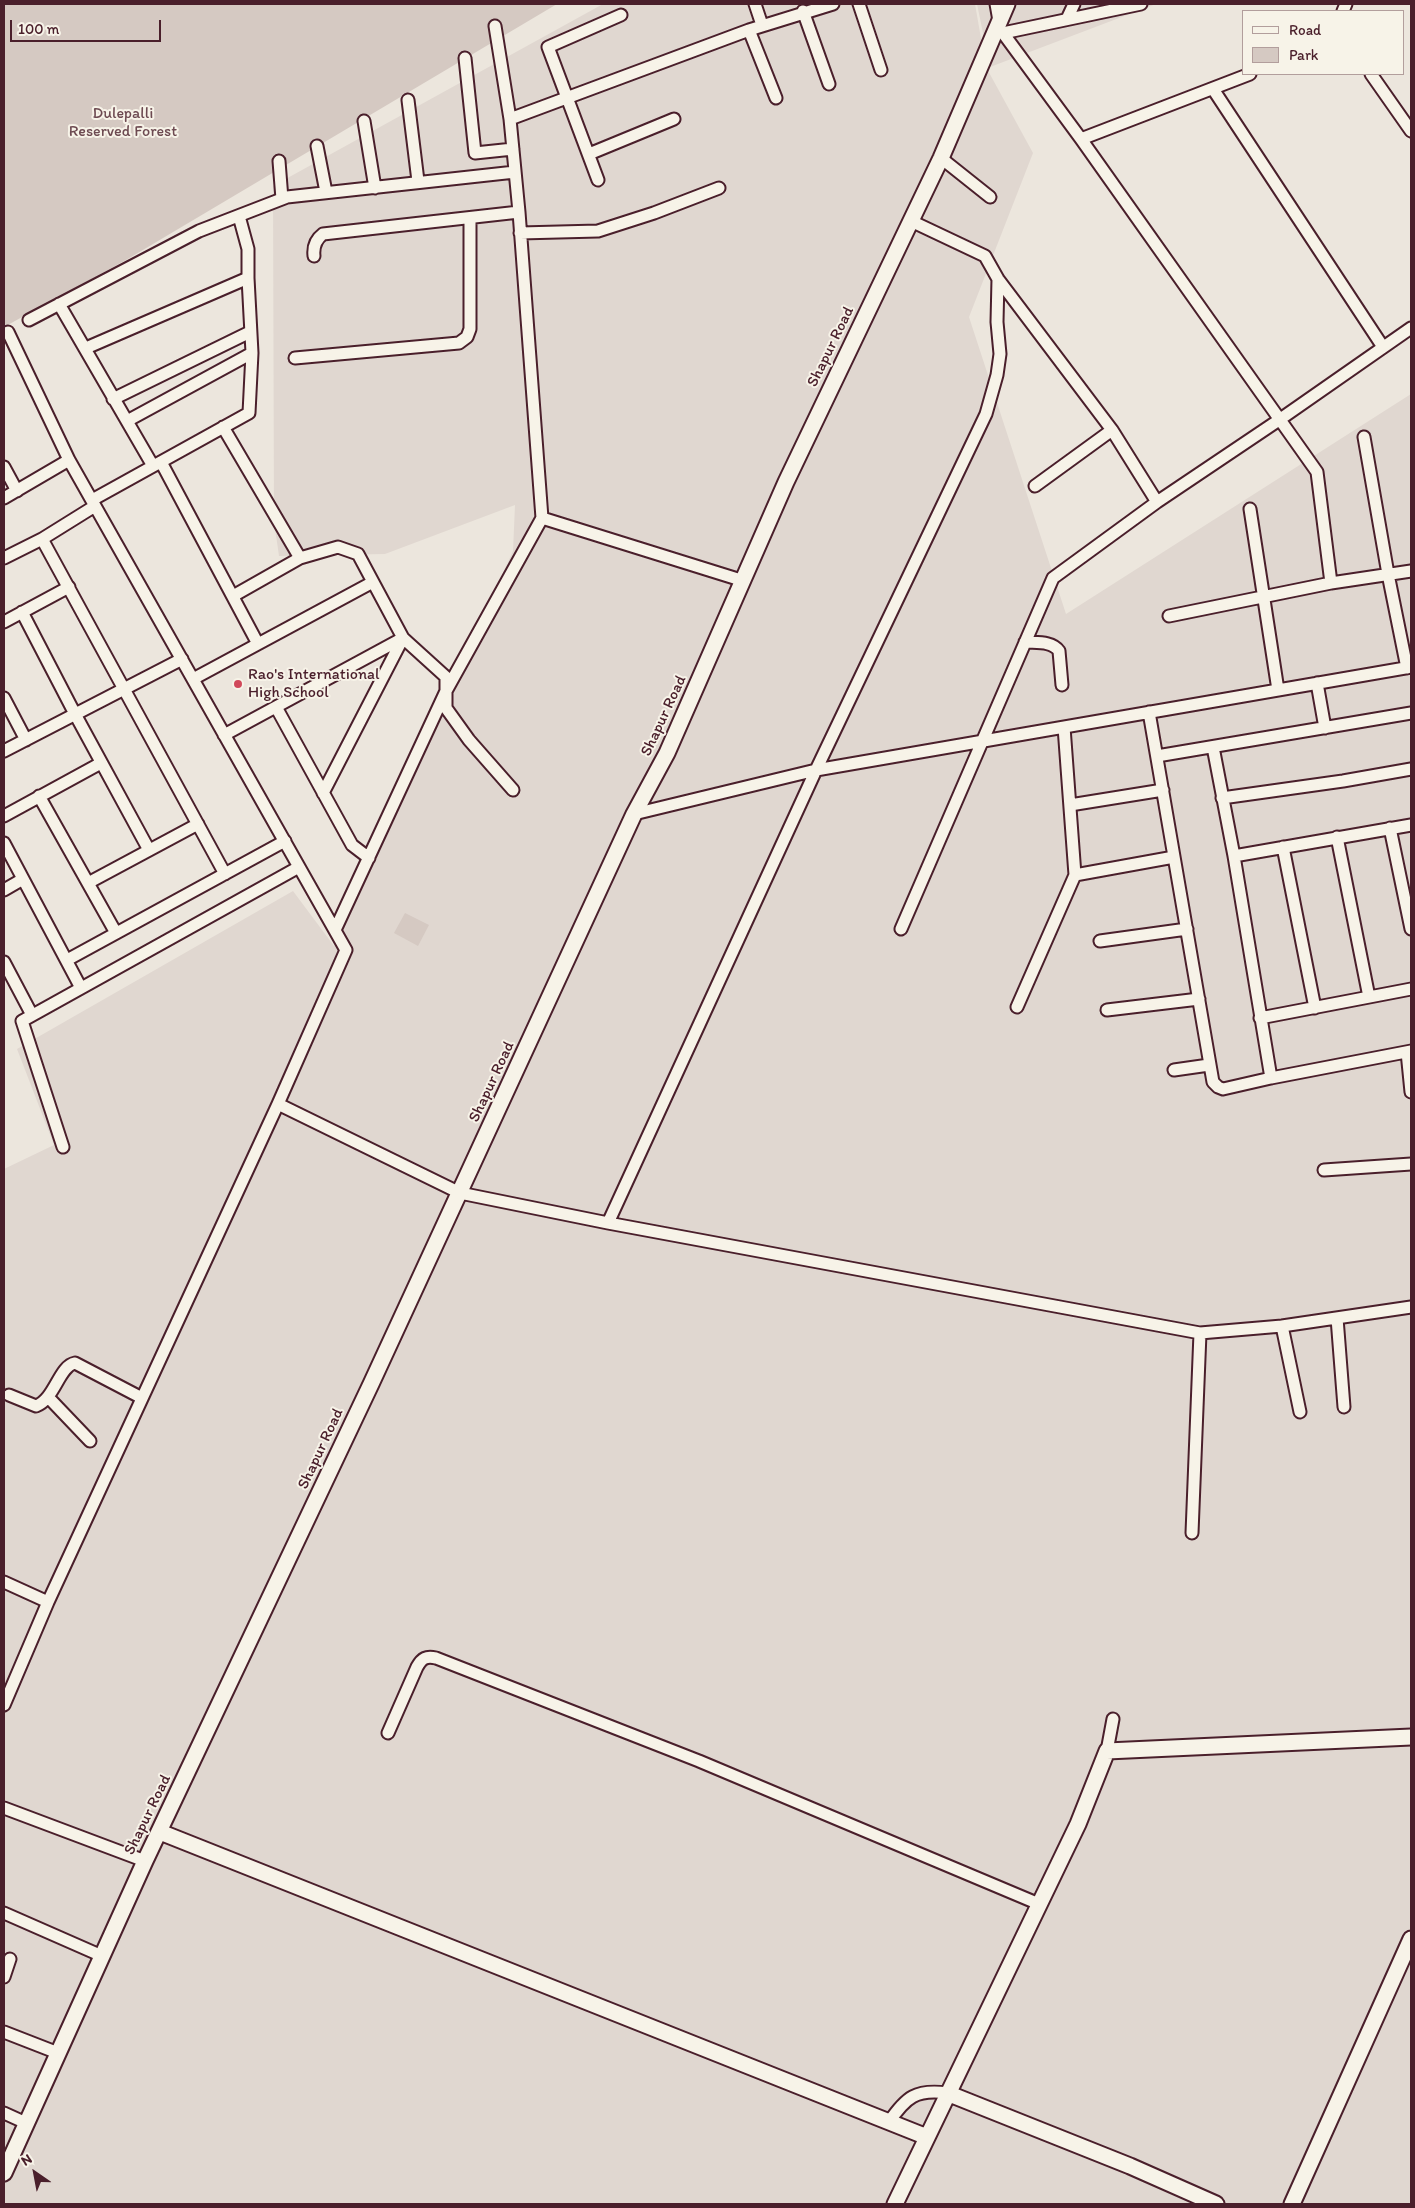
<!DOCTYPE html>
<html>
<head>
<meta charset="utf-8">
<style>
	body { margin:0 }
	#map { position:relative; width:1415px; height:2208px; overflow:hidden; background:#ece6dd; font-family:Itim,sans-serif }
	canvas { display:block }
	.frame { position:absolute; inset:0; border:5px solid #4a1f2b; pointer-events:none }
	.legend { position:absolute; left:1242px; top:10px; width:162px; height:65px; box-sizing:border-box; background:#f7f3e8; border:1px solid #b29e9c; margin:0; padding:6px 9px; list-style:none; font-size:15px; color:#4a1f2b }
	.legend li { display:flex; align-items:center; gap:10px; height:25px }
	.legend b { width:25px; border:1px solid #b29e9c }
	.north { position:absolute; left:10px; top:2148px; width:50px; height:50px; -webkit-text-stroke:4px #f7f3e8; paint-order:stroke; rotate:327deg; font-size:14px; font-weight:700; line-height:20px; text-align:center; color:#4a1f2b }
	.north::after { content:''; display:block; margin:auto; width:18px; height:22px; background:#4a1f2b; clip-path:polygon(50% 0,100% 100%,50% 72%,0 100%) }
	.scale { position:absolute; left:10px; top:20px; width:151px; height:22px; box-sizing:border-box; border:2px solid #4a1f2b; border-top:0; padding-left:6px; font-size:15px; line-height:18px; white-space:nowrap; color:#4a1f2b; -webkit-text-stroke:4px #f7f3e8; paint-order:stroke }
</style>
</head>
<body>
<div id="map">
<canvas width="1415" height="2208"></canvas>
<div class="frame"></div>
<ul class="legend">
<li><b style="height:6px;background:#f7f3e8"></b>Road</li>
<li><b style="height:14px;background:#d5c9c2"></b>Park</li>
</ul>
<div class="north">N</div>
<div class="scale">100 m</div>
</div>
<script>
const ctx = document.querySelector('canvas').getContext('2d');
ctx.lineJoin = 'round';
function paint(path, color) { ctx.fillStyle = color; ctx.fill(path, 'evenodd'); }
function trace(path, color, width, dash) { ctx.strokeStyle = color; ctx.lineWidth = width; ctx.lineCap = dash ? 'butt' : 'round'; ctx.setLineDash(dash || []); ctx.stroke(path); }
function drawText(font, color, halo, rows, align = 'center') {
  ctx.font = font + ' Itim,sans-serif'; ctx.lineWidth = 4; ctx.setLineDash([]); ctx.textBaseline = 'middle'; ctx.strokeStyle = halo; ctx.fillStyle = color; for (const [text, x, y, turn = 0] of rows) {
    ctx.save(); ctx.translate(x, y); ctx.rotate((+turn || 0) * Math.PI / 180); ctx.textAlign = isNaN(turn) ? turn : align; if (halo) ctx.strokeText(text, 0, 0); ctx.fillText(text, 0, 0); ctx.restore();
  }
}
paint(new Path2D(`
	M603,4h372l11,63 47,86 -64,164 97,297 345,-220v1810h-1407v-1035l50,-24 -37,-96 276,-158 41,55 179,-395 2,-46 -130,49 -106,2 -5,-35 -1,-335z
	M977,4h179l-166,63z`), '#e0d7d0');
paint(new Path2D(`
	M4,4h553l-431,256 -122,67z
	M405,913l24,12 -11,21 -24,-13z`), '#d5c9c2');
const minor = new Path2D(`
	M755,4l7,21
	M859,4l22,66
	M996,4l3,17
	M803,11l26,73
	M1343,11l3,-7
	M1067,19l7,-15
	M495,26l15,93
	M996,28l7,5 78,106 236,333 14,111
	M749,30l27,68
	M1003,33l138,-29
	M465,58l10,95 38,-4
	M1371,74l40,57
	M1213,89l170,258
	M408,100l10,81
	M364,121l11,67
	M1081,139l169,-65
	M317,146l9,46
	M589,154l85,-35
	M941,158l49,39
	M279,161l3,38
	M598,180l-50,-133 73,-32
	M911,221l74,35 13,23 114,151 45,72
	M520,233l78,-2 56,-18 65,-25
	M314,256c-1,-9 1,-16 9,-22l196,-22
	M59,304l94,162
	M29,320l170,-89 88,-34 228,-25
	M86,348l162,-70
	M295,358l164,-15 8,-6 3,-8v-110
	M113,399l137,-67
	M127,421l125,-68
	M223,427l77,131
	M1364,437l24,137 19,94
	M161,462l97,182
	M4,467l13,24
	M1035,486l77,-56
	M4,498l65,-38
	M92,500l157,-87 3,-60 -4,-75v-29l-9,-33
	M1250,509l28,181
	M542,518l202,63
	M42,539l183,335
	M4,558l38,-19 53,-33
	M233,596l67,-38 38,-11 20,7 45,84 43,39v31l23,32 44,50
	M22,612l53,102 74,136
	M1169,616l162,-33 80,-12
	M4,622l65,-35
	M1025,642c12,1 27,-1 34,9l3,34
	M193,679l180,-97
	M1317,683l8,45
	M4,698l22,42
	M276,707l76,138 17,13
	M1149,712l64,370 5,5 5,2 48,-11 140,-27
	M224,735l179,-97
	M1213,747l21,109 37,222
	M4,751l178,-92
	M1157,756l254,-43
	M323,793l80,-155
	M39,796l77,137
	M1222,798l121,-17 68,-12
	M1070,805l93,-15
	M634,814l182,-44 595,-103
	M4,816l97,-53
	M1390,828l21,101
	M1337,837l32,160
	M4,843l77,145
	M1283,847l32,161
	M1234,856l177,-31
	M1075,875l99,-18
	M88,883l110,-59
	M4,890l19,-11
	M901,929l152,-351 104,-76 122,-82 132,-92
	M335,930l111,-239 96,-173 -23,-306 -9,-93 239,-89 84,-26
	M1100,941l87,-12
	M67,960l218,-119
	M4,962l28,53
	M1017,1007l58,-132 -11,-148
	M1107,1010l92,-11
	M1260,1018l151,-29
	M1407,1052l4,40
	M1174,1070l35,-5
	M278,1104l182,89 148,30 592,110 82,-7 129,-19
	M63,1147l-41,-126 277,-154
	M1324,1170l87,-6
	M608,1223l208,-453 170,-356 11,-39 3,-21 -3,-32 1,-43
	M1337,1318l7,89
	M1282,1326l18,86
	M9,1395l27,11c19,-7 23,-40 39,-43l67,35
	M48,1397l42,44
	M1192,1533l8,-200
	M4,1582l44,20
	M4,1705l44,-103 230,-498 68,-154 -277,-490 -61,-128
	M388,1733l29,-66c5,-9 9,-11 19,-9l263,103 340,143
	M1107,1751l6,-32
	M4,1808l141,53
	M4,1913l98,43
	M4,1977l6,-18
	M4,2032l54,21
	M4,2113l22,10
	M889,2122c17,-25 27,-33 58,-29`);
const tertiary = new Path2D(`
	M160,1832l767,305
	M947,2093l183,73 86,38
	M4,2173l141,-312 226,-477 263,-570 33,-61 119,-271 155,-324 66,-154
	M895,2204l183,-380 29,-73 304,-14
	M1292,2204l119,-265`);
trace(minor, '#4a1f2b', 15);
trace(tertiary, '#4a1f2b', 19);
trace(minor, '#f7f3e8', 11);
trace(tertiary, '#f7f3e8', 15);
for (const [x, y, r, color] of [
	[238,684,5,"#d1495b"]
]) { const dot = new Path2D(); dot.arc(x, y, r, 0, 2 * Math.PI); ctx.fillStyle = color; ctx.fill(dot); trace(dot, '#f7f3e8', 2); }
drawText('16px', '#6d4a51', '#f7f3e8', [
	["Dulepalli",123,114],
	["Reserved Forest",123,132]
]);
drawText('16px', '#4a1f2b', '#f7f3e8', [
	["Shapur Road",831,347,-64],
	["Shapur Road",664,716,-65],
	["Shapur Road",492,1082,-65],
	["Shapur Road",321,1449,-65],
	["Shapur Road",148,1815,-64]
]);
drawText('16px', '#4a1f2b', '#f7f3e8', [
	["Rao's International",248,675],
	["High School",248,693]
], 'left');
</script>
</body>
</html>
